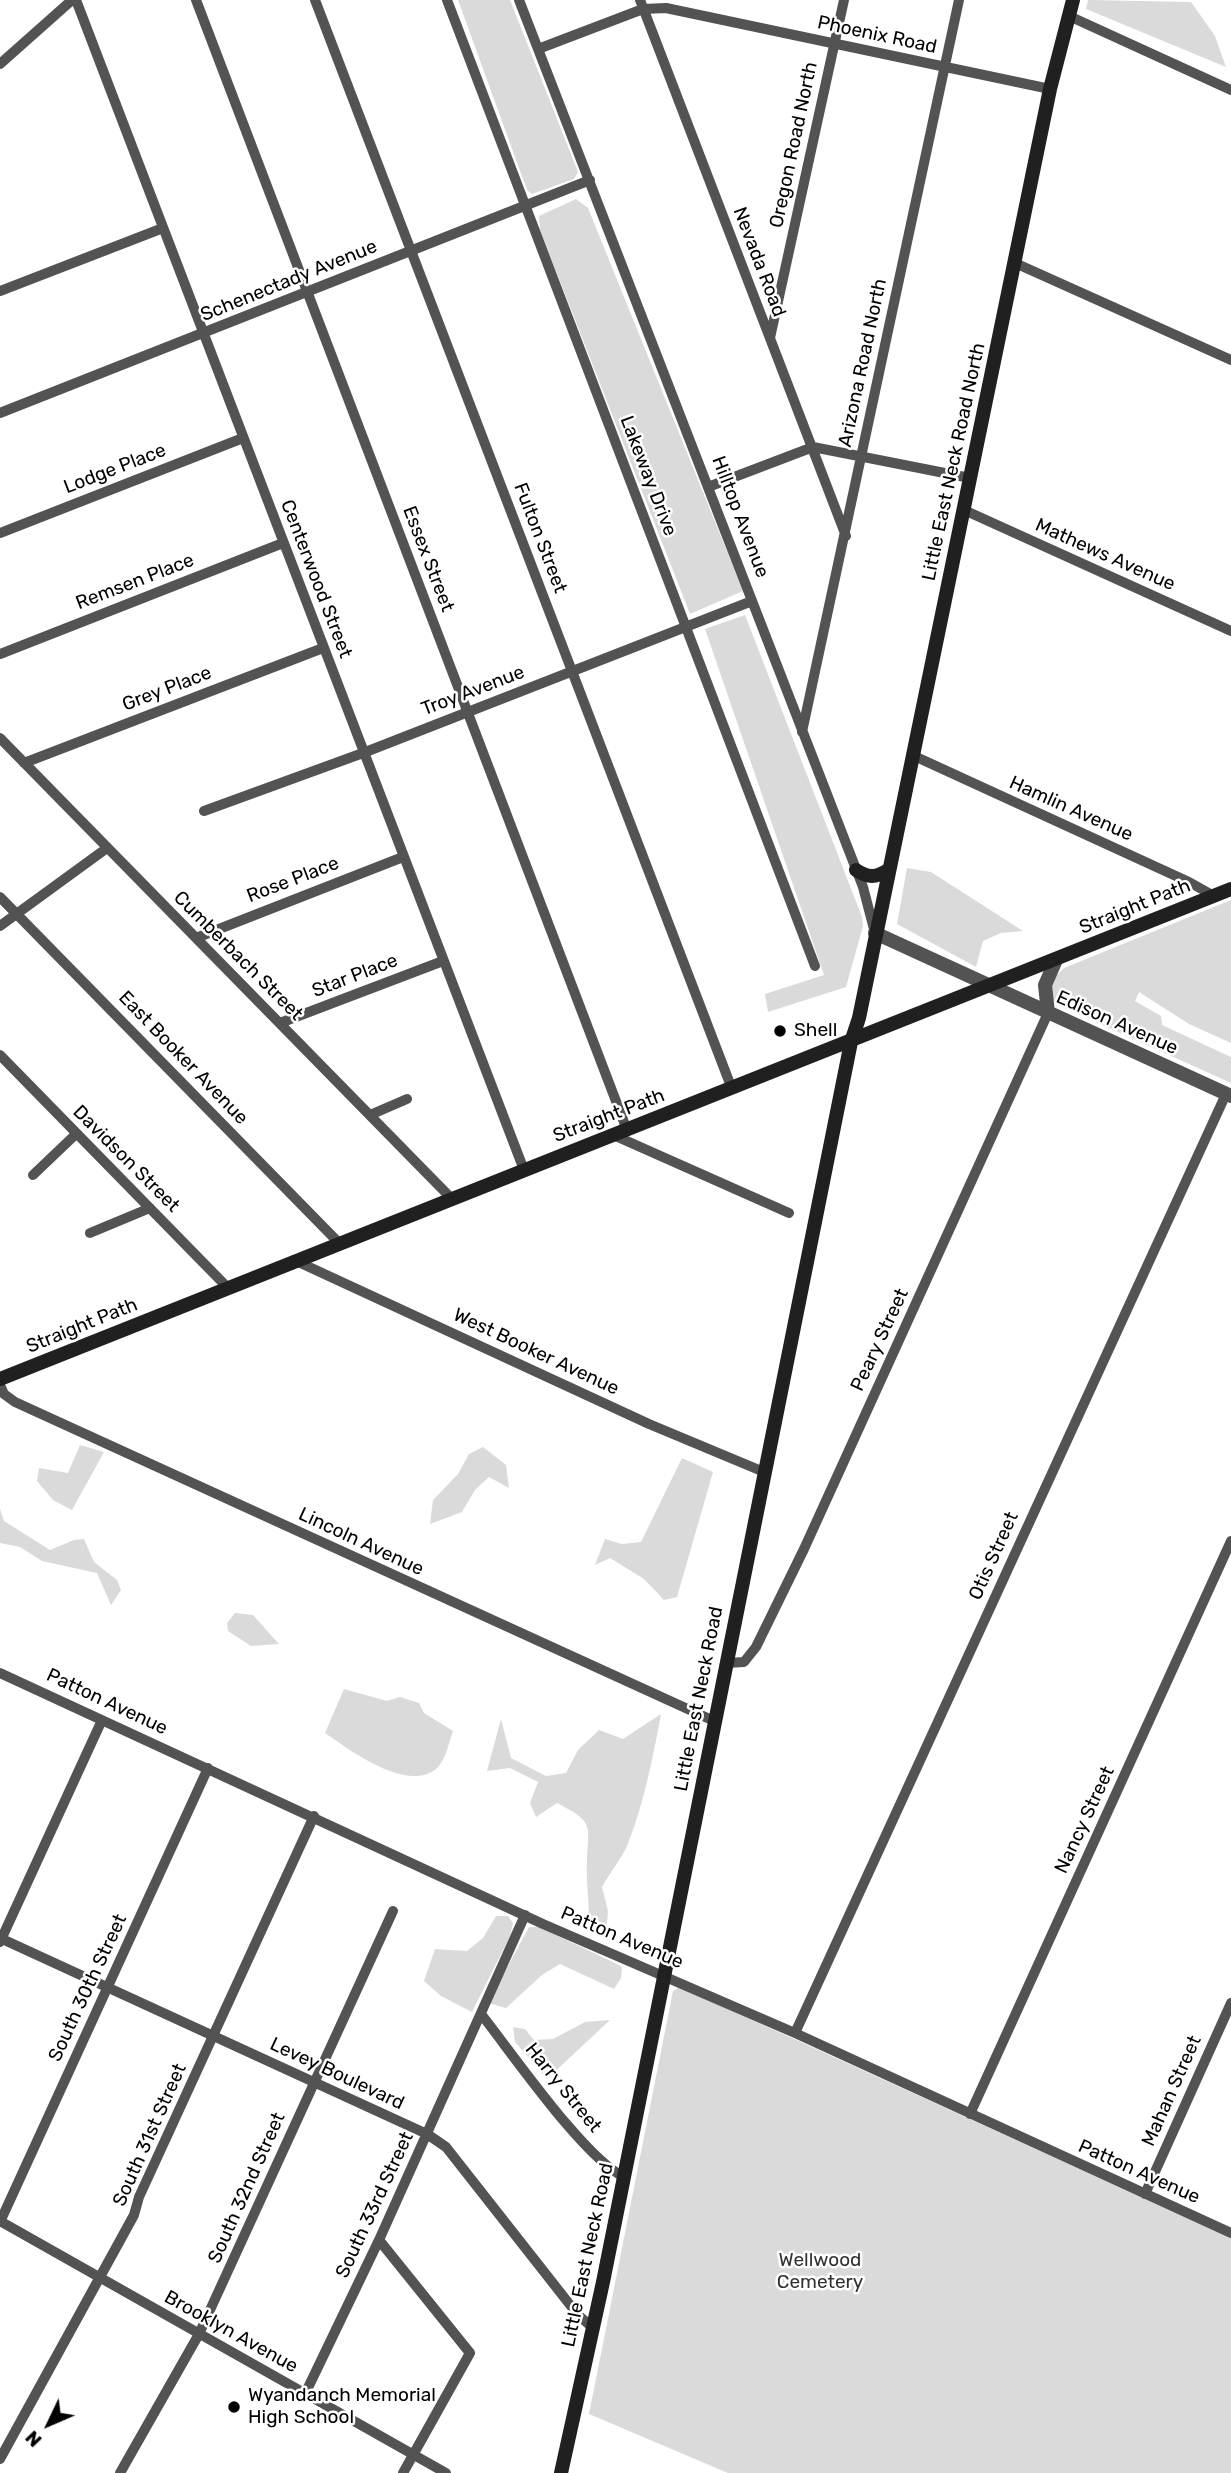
<!DOCTYPE html>
<html>
<head>
<meta charset="utf-8">
<style>
	body { margin:0 }
	#map { position:relative; width:1231px; height:2473px; overflow:hidden; background:#fff; font-family:Rubik,sans-serif }
	canvas { display:block }
	.north { position:absolute; left:14px; top:2389px; width:70px; height:70px; -webkit-text-stroke:5px #fff; paint-order:stroke; rotate:226deg; font-size:19px; font-weight:700; line-height:28px; text-align:center; color:#000 }
	.north::after { content:''; display:block; margin:auto; width:24px; height:32px; background:#000; clip-path:polygon(50% 0,100% 100%,50% 72%,0 100%) }
</style>
</head>
<body>
<div id="map">
<canvas width="1231" height="2473"></canvas>
<div class="north">N</div>
</div>
<script>
const ctx = document.querySelector('canvas').getContext('2d');
ctx.lineJoin = 'round';
function paint(path, color) { ctx.fillStyle = color; ctx.fill(path, 'evenodd'); }
function trace(path, color, width, dash) { ctx.strokeStyle = color; ctx.lineWidth = width; ctx.lineCap = dash ? 'butt' : 'round'; ctx.setLineDash(dash || []); ctx.stroke(path); }
function drawText(font, color, halo, rows, align = 'center') {
  ctx.font = font + ' Rubik,sans-serif'; ctx.lineWidth = 5; ctx.setLineDash([]); ctx.textBaseline = 'middle'; ctx.strokeStyle = halo; ctx.fillStyle = color; for (const [text, x, y, turn = 0] of rows) {
    ctx.save(); ctx.translate(x, y); ctx.rotate((+turn || 0) * Math.PI / 180); ctx.textAlign = isNaN(turn) ? turn : align; if (halo) ctx.strokeText(text, 0, 0); ctx.fillText(text, 0, 0); ctx.restore();
  }
}
paint(new Path2D(`
	M458,0h52l68,172 -4,7 -42,15 -5,-4z
	M1088,0l103,2 24,34 11,31 -140,-58z
	M576,199l12,9 155,383 -53,23 -150,-384 -1,-14z
	M745,615l117,302 1,9 -17,61 -78,25 -3,-18 59,-19 -119,-346z
	M907,868l24,4 92,59 -22,2 -18,8 -7,26 -79,-43z
	M1231,900v143l-42,-19 -50,-32 -4,9 26,15 1,9 69,32v26l-177,-80 -4,-21 14,-14z
	M80,1445l24,7 -32,58 -19,-10 -16,-19 2,-13 29,5z
	M483,1447l23,18 3,23 -20,-11 -14,13 -13,22 -32,12 3,-24 25,-26 11,-20z
	M682,1458l31,14 -36,125 -13,3 -20,-21 -34,-21 -15,7 10,-26 17,5 19,-2z
	M0,1509l4,12 46,29 24,-10 10,-1 10,23 23,18 4,10 -10,15 -14,-32 -55,-12 -22,-14 -20,-4z
	M235,1613l18,2 26,29 -28,2 -23,-15 -1,-8z
	M344,1689l43,12 13,-4 19,6 5,10 29,18c-4,11 -7,28 -15,36 -28,28 -87,-16 -113,-34z
	M661,1714c-8,43 -17,90 -34,132 -4,10 -18,28 -25,41l6,24 -2,24 -17,-17c0,-18 -3,-37 -2,-55 1,-38 9,-40 -30,-60l-21,14 -6,-14 8,-21 -28,-14 -23,3 14,-52 10,39 35,18 20,-3 12,-23 21,-20 24,9z
	M496,1916h12l5,7 -3,13 -38,76 -31,-16 -17,-15 11,-32 32,2 16,-13z
	M529,1927h10l74,35 9,5 -1,11 -7,11 -54,-25 -18,11 -36,33 -18,-5z
	M680,1987l551,251v235h-503l-139,-59 84,-423z
	M610,2020l-63,59 -32,-37 -2,-15 12,2 9,11 19,-1 32,-17z`), '#dadada');
trace(new Path2D(`
	M76,0l448,1170
	M196,0l431,1130
	M315,0l417,1089
	M447,0l368,966
	M519,0l344,887 12,46
	M640,0l206,536
	M1069,16l162,74
	M538,49l105,-40 23,-1 384,81
	M0,64l72,-64
	M1015,263l216,97
	M0,291l163,-63
	M770,338l74,-338
	M0,413l590,-233
	M708,487l105,-40 157,31
	M964,510l267,121
	M0,533l243,-95
	M0,654l283,-111
	M802,732l157,-732
	M0,738l451,460
	M912,755l277,127 25,14
	M24,763l299,-115
	M204,811l159,-58 389,-152
	M0,897l340,347
	M0,926l107,-78
	M196,938l207,-81
	M280,1023l163,-62
	M0,1055l227,232
	M370,1115l37,-16
	M611,1134l178,79
	M33,1175l43,-41
	M90,1233l60,-25
	M294,1260l355,164 115,48
	M0,1385l4,9 11,8 699,319
	M727,1663l17,-1 12,-15 48,-98 244,-536
	M0,1673l543,251 252,109 436,200
	M0,1938l427,196 19,13 132,168 15,13
	M0,1942l102,-222
	M481,2014c31,39 103,144 143,163
	M795,2033l431,-939
	M970,2114l261,-573
	M1145,2194l86,-191
	M0,2221l446,252
	M0,2222l208,-454
	M379,2240l91,113 -67,120
	M305,2394l74,-154 146,-325
	M0,2459l134,-244 5,-18 175,-381
	M120,2473l79,-139 194,-423`), '#535353', 10);
trace(new Path2D(`
	M875,933l356,163
	M1048,1013l-3,-28 11,-25`), '#535353', 14);
trace(new Path2D(`
	M856,870c12,8 20,8 32,0
	M0,1379l1231,-490
	M561,2473l42,-191 248,-1240 8,-24 191,-929 23,-89`), '#202020', 14);
for (const [x, y, r, color] of [
	[780,1031,7,"#000"],
	[234,2407,7,"#000"]
]) { const dot = new Path2D(); dot.arc(x, y, r, 0, 2 * Math.PI); ctx.fillStyle = color; ctx.fill(dot); trace(dot, '#fff', 2.5); }
drawText('19px', '#000', '#fff', [
	["Phoenix Road",877,35,12],
	["Oregon Road North",794,145,-78],
	["Nevada Road",759,262,69],
	["Schenectady Avenue",289,281,-22],
	["Arizona Road North",863,363,-78],
	["Little East Neck Road North",954,462,-78],
	["Lodge Place",115,469,-21],
	["Lakeway Drive",648,476,69],
	["Hilltop Avenue",740,517,69],
	["Fulton Street",540,538,69],
	["Mathews Avenue",1105,555,24],
	["Essex Street",428,559,69],
	["Centerwood Street",316,579,69],
	["Remsen Place",135,582,-21],
	["Grey Place",167,689,-21],
	["Troy Avenue",473,691,-21],
	["Hamlin Avenue",1071,809,24],
	["Rose Place",293,880,-21],
	["Straight Path",1135,907,-22],
	["Cumberbach Street",238,956,45],
	["Star Place",355,976,-21],
	["Edison Avenue",1117,1023,24],
	["East Booker Avenue",183,1058,46],
	["Straight Path",609,1116,-21],
	["Davidson Street",126,1159,45],
	["Straight Path",82,1326,-22],
	["Peary Street",880,1340,-65],
	["West Booker Avenue",536,1352,25],
	["Lincoln Avenue",361,1542,25],
	["Otis Street",994,1556,-66],
	["Little East Neck Road",699,1699,-79],
	["Patton Avenue",107,1702,25],
	["Nancy Street",1085,1820,-65],
	["Patton Avenue",622,1938,23],
	["South 30th Street",88,1988,-65],
	["Levey Boulevard",337,2074,25],
	["Harry Street",563,2088,51],
	["Mahan Street",1172,2091,-66],
	["South 31st Street",150,2135,-66],
	["Patton Avenue",1139,2172,24],
	["South 32nd Street",247,2188,-66],
	["South 33rd Street",375,2205,-65],
	["Little East Neck Road",588,2255,-78],
	["Brooklyn Avenue",231,2332,29]
]);
drawText('19px', '#000', '#fff', [
	["Shell",794,1031],
	["Wyandanch Memorial",248,2396],
	["High School",248,2418]
], 'left');
drawText('19px', '#313131', '#fff', [
	["Wellwood",820,2261],
	["Cemetery",820,2283]
]);
</script>
</body>
</html>
